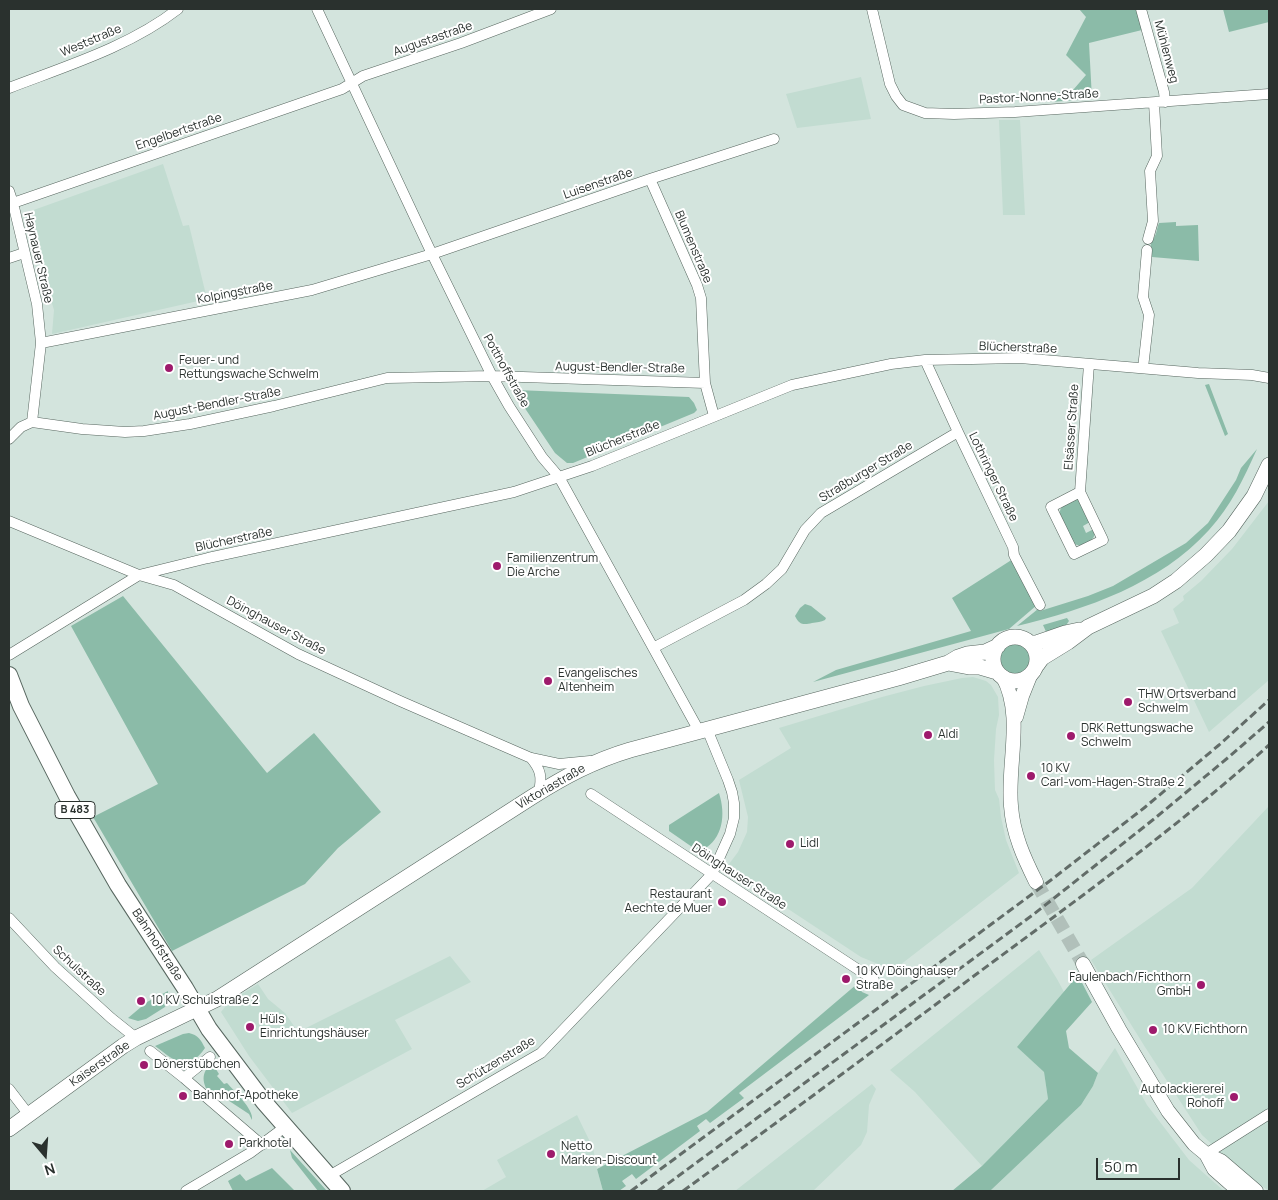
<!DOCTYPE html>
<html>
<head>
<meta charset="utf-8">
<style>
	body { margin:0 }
	#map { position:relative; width:1278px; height:1200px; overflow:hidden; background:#d3e4dd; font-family:Manrope,sans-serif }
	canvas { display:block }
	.frame { position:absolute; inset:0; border:10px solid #2a312e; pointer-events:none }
	.north { position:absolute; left:20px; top:1130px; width:50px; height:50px; -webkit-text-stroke:4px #fff; paint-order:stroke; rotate:162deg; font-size:14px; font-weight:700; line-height:20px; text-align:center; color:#2a312e }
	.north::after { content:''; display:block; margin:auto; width:18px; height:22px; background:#2a312e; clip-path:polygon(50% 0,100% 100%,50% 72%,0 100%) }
	.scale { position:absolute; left:1096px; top:1158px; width:84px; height:22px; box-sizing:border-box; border:2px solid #2a312e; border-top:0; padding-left:6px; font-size:15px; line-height:18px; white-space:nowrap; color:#2a312e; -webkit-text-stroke:4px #fff; paint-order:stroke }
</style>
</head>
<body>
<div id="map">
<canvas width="1278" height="1200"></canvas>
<div class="frame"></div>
<div class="north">N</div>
<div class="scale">50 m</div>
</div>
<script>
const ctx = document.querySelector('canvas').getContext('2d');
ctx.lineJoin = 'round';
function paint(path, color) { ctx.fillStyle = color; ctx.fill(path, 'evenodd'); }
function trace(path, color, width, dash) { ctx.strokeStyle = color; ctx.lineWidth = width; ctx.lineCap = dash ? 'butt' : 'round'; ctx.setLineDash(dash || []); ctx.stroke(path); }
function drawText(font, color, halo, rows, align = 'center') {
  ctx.font = font + ' Manrope,sans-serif'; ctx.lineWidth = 4; ctx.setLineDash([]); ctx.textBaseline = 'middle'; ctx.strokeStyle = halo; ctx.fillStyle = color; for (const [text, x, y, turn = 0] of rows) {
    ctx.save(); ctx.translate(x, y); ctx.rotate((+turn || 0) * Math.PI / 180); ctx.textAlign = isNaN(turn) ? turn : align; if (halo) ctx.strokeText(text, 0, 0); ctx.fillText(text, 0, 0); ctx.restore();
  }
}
paint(new Path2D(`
	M861,77l10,42 -74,9 -11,-34z
	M999,120h21l5,95h-22z
	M163,164l20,62 6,-1 18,74 -155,35 2,-24 -28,-94 2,-4z
	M1269,501v179l-60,52 -48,-101 18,-8 -6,-14 11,-9 -1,-4 18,-15 31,-32z
	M973,677l13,4 5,4 7,12 1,18 -3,14 -2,31 1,30 4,9 2,18 5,23 13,33 -128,99 -8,-6 -22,-9 -135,-89 12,-16 9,-20 1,-15 -9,-37 52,-32 -12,-20 103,-31 42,-11 38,-8z
	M1269,806v385l-27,-19 -40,-37 -57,-88 -54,-87 101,-72z
	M1039,950l18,29 7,13 -46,55 26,25 4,27 -66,67 -67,-74 -25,-22z
	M450,956l21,26 -76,38 17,29 -120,64 -43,-57 -28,-44 8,-10 29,-18 10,15 17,14 13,19z
	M1115,1048l32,57 42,55 35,31h-234l91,-86 12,-19 5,-13z
	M872,1084l4,5 -7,16 -2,27 -6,13 -48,46h-78z
	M577,1115l16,33 4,21 6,22h-121l24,-14 -9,-17z`), '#c2dcd1');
paint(new Path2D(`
	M1079,9h58l5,21 -53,13 3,56 -42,3 10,-10 7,5 19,-22 -20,-20 20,-38z
	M1223,9h46v13l-40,10z
	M1176,222v4l22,-1 1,36 -47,-4c-3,-11 -2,-12 3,-21 2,-4 2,-9 4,-13z
	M1209,384l19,50 -3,2 -20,-51z
	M516,390l173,7 5,6 3,7 -3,3 -121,50h-6l-12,-10 -41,-61z
	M1257,449c-13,29 -26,57 -48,81 -49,54 -122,79 -192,96l21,-17 2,2 48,-15 25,-10 73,-43 22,-20 28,-43 5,-12z
	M1077,498l13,24 -7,4 3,7 8,-4c3,10 -5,13 -13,17l-7,-2 -14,-28c-2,-11 9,-14 17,-18z
	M1013,559l24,46 -28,24 -196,53 23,-12 135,-39 -19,-33z
	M123,596l144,177 47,-40 67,79 -43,36 -33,36 -133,67 -79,-134 65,-33 -87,-158z
	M805,604l6,2 15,12 -1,2c-4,2 -8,2 -13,3 -8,2 -13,2 -17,-7l5,-8z
	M1067,618l2,3 -5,7 -16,8 -5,-11z
	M1000 659a15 15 0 1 1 30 0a15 15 0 1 1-30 0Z
	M719,793c7,22 4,45 -16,57l-8,-1 -26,-18v-6z
	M1078,975l14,27 -26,29 3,17 29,25 -5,13 -12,19 -91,86h-38l30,-25 66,-67 -4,-27 -27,-25z
	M857,984l5,8 7,3 -130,98 5,5 -34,25 -4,-4 -9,7 3,5 -64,48 -4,-5 -10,7 4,5 -7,5h-16l-6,-22 110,-57z
	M168,991v9l-3,7 -19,12 -8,2 -10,-3 19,-16z
	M189,1033c9,2 12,7 16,15 -18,26 -31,12 -50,-2l28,-12z
	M212,1063l7,11 -2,2 7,8 3,-1c7,8 27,26 25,37l-3,-6 -35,-23 -3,5c-9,-12 -11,-23 1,-33z
	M290,1150l37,41h-9l-26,-33z
	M272,1168l23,23h-62l-5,-10 12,-7 6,7z`), '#8bbba8');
trace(new Path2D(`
	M1036,882l47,82`), '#b1c0ba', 14, [14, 7]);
const minor = new Path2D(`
	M317,9l115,245 60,122 17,30 33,51 17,20 140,254
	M872,9l18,75 6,12 7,9 22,8 29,1 61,-2 254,-18
	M1141,9l23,83 1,10
	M9,88c57,-22 120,-41 169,-79
	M650,179l47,106 4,13 4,85 9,33
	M9,191l4,12 24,101 4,39 -9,79 -11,5 -12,12
	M13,203l329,-114 21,-13 98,-33 90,-34
	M1148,239l5,-18 -3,-50 7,-15 -3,-53
	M9,258l15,-5
	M41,343l271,-53 120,-36 218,-75 124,-40
	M925,360l33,72 55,115 1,8 26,50
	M1143,368l6,-53 -6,-18 4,-47
	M32,422l50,7 43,3 19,-1 46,-7 84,-18 113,-28 105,-2 213,7
	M1080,492l23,48 -29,14 -23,-47 29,-15 9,-128
	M9,521l130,54 35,10 124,69 102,47 131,57 28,6 31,-3
	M653,648l91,-48 22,-16 16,-15 23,-39 16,-17 137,-81
	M9,655l130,-80 69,-17 306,-66 78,-26 200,-81 99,-21 34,-4 95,-2 178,15 54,2 17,3
	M531,758c10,12 11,19 8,34
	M591,794l283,186
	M9,918l46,49 56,51 25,20
	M150,1051l34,27 78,67
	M184,1078l26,-21
	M9,1089l20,26
	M1206,1154l63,-40
	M329,1176l212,-123 171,-179 18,-40 4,-16v-15l-2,-11 -4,-12 -21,-51
	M186,1191l64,-38 35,-26`);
const tertiary = new Path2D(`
	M1003,677c21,39 4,87 8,129 2,28 13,52 25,76
	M1016,717l6,-21 8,-20
	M1083,964l36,65 49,82 26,33 12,10 15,7 35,30
	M1206,1154l8,15 25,22`);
const secondary = new Path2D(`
	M993 659a22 22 0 1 1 44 0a22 22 0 1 1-44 0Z
	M1030,643h6l29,-10 14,-3
	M948,663l21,4h11l17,5
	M1037,665l5,-7 26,-16 20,-15 65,-31 23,-15 30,-26 23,-24 25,-35 15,-31
	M9,1129l114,-83 13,-8 81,-39 315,-202c32,-20 61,-36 98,-47l268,-72 50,-15 10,-6 9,-3 18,-2 13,-6`);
const primary = new Path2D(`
	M9,675l12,31 46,90 51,89 67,103 24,41 55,73 78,89`);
trace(minor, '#57665f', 11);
trace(tertiary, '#57665f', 15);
trace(secondary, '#57665f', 16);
trace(primary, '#57665f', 18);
trace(minor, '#fff', 10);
trace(tertiary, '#fff', 14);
trace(secondary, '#fff', 15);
trace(primary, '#fff', 16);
trace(new Path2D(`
	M631,1191l420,-311 93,-72 75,-63 50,-45
	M658,1191l376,-277 120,-95 76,-63 39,-34
	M683,1191c103,-75 205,-151 307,-227 95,-70 191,-140 279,-219`), '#626c68', 3, [8, 4]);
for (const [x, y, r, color] of [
	[169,368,5,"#9e1a6c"],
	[497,566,5,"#9e1a6c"],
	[548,681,5,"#9e1a6c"],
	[1128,702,5,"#9e1a6c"],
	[928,735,5,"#9e1a6c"],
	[1071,736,5,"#9e1a6c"],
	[1031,776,5,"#9e1a6c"],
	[790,844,5,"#9e1a6c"],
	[722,902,5,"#9e1a6c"],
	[846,979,5,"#9e1a6c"],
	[1201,985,5,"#9e1a6c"],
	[141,1001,5,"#9e1a6c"],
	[250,1027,5,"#9e1a6c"],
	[1153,1030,5,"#9e1a6c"],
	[144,1065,5,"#9e1a6c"],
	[183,1096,5,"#9e1a6c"],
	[1234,1097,5,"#9e1a6c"],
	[229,1144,5,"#9e1a6c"],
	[551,1154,5,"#9e1a6c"]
]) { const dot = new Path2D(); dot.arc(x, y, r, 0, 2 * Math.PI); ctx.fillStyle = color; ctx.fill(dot); trace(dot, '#fff', 2); }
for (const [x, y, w] of [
	[75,810,40]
]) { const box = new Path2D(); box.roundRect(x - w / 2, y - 8.5, w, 17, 4); ctx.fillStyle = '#fff'; ctx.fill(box); trace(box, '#2a312e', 1); }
drawText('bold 11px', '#2a312e', null, [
	["B 483",75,810]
]);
drawText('12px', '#2a312e', '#fff', [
	["Augustastraße",433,39,-19],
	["Weststraße",91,41,-23],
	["Mühlenweg",1166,52,75],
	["Pastor-Nonne-Straße",1039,97,-3],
	["Engelbertstraße",179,132,-19],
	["Luisenstraße",598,184,-19],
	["Blumenstraße",693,247,67],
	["Haynauer Straße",38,258,77],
	["Kolpingstraße",235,293,-11],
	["Blücherstraße",1018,348,2],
	["August-Bendler-Straße",620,368,1],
	["Potthoffstraße",506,371,61],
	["August-Bendler-Straße",217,404,-11],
	["Elsässer Straße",1072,427,-86],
	["Blücherstraße",623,439,-22],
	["Straßburger Straße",866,472,-31],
	["Lothringer Straße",993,477,64],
	["Blücherstraße",234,540,-12],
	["Döinghauser Straße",276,626,28],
	["Viktoriastraße",551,787,-30],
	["Döinghauser Straße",739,877,33],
	["Bahnhofstraße",157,945,57],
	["Schulstraße",79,971,43],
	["Schützenstraße",496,1063,-31],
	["Kaiserstraße",100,1064,-35]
]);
drawText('12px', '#2a312e', '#fff', [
	["Feuer- und",179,361],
	["Rettungswache Schwelm",179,375],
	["Familienzentrum",507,559],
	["Die Arche",507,573],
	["Evangelisches",558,674],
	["Altenheim",558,688],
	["THW Ortsverband",1138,695],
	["Schwelm",1138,709],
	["DRK Rettungswache",1081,729],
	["Schwelm",1081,743],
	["Aldi",938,735],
	["10 KV",1041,769],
	["Carl-vom-Hagen-Straße 2",1041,783],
	["Lidl",800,844],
	["Restaurant",712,895,"right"],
	["Aechte de Muer",712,909,"right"],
	["10 KV Döinghauser",856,972],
	["Straße",856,986],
	["Faulenbach/Fichthorn",1191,978,"right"],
	["GmbH",1191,992,"right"],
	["10 KV Schulstraße 2",151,1001],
	["Hüls",260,1020],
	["Einrichtungshäuser",260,1034],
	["10 KV Fichthorn",1163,1030],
	["Dönerstübchen",154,1065],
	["Autolackiererei",1224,1090,"right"],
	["Rohoff",1224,1104,"right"],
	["Bahnhof-Apotheke",193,1096],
	["Parkhotel",239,1144],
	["Netto",561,1147],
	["Marken-Discount",561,1161]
], 'left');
</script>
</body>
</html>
